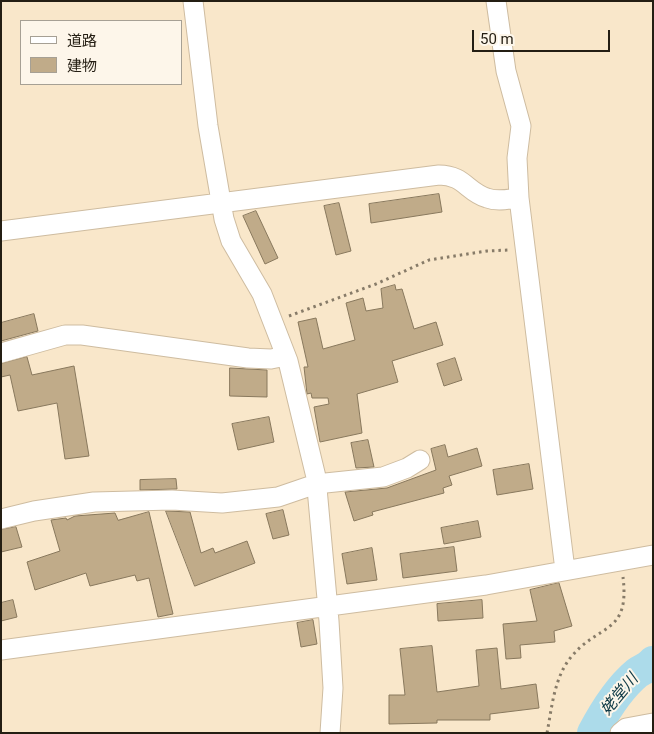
<!DOCTYPE html>
<html>
<head>
<meta charset="utf-8">
<style>
	body { margin:0 }
	#map { position:relative; width:654px; height:734px; overflow:hidden; background:#f9e7ca; font-family:Roboto,"Noto Sans JP",sans-serif }
	canvas { display:block }
	.frame { position:absolute; inset:0; border:2px solid #241e13; pointer-events:none }
	.legend { position:absolute; left:20px; top:20px; width:162px; height:65px; box-sizing:border-box; background:#fdf6ea; border:1px solid #a6a094; margin:0; padding:6px 9px; list-style:none; font-size:15px; color:#241e13 }
	.legend li { display:flex; align-items:center; gap:10px; height:25px }
	.legend b { width:25px; border:1px solid #a6a094 }
	.scale { position:absolute; left:472px; top:30px; width:138px; height:22px; box-sizing:border-box; border:2px solid #241e13; border-top:0; padding-left:6px; font-size:15px; line-height:18px; white-space:nowrap; color:#241e13; -webkit-text-stroke:4px #fdf6ea; paint-order:stroke }
</style>
</head>
<body>
<div id="map">
<canvas width="654" height="734"></canvas>
<div class="frame"></div>
<ul class="legend">
<li><b style="height:6px;background:#fff"></b>道路</li>
<li><b style="height:14px;background:#c0ab89"></b>建物</li>
</ul>
<div class="scale">50 m</div>
</div>
<script>
const ctx = document.querySelector('canvas').getContext('2d');
ctx.lineJoin = 'round';
function trace(path, color, width, dash) { ctx.strokeStyle = color; ctx.lineWidth = width; ctx.lineCap = dash ? 'butt' : 'round'; ctx.setLineDash(dash || []); ctx.stroke(path); }
function paint(path, color) { ctx.fillStyle = color; ctx.fill(path, 'evenodd'); }
function drawText(font, color, halo, rows, align = 'center') {
  ctx.font = font + ' Roboto,"Noto Sans JP",sans-serif'; ctx.lineWidth = 4; ctx.setLineDash([]); ctx.textBaseline = 'middle'; ctx.strokeStyle = halo; ctx.fillStyle = color; for (const [text, x, y, turn = 0] of rows) {
    ctx.save(); ctx.translate(x, y); ctx.rotate((+turn || 0) * Math.PI / 180); ctx.textAlign = isNaN(turn) ? turn : align; if (halo) ctx.strokeText(text, 0, 0); ctx.fillText(text, 0, 0); ctx.restore();
  }
}
trace(new Path2D(`
	M593,733c11,-21 26,-45 44,-60 6,-4 11,-5 16,-11`), '#acdbea', 32);
const building = new Path2D(`
	M439,194l3,18 -71,11 -2,-19z
	M339,203l12,48 -15,4 -12,-49z
	M256,211l22,47 -13,6 -22,-48z
	M395,285l1,5 6,-1 12,40 22,-7 7,23 -51,16 6,21 -41,12 5,39 -42,9 -6,-35 15,-3 -1,-6h-16l-1,-5 -4,1 -3,-27h4l-10,-45 18,-4 7,31 32,-9 -9,-37 17,-5 3,13 17,-3 -2,-19z
	M34,314l4,17 -37,10v-18z
	M27,357l5,18 42,-9 15,90 -24,3 -8,-56 -39,8 -8,-36 -9,2v-13z
	M455,358l7,22 -18,6 -7,-22z
	M230,368l37,2v27l-37,-1z
	M269,417l5,25 -36,8 -6,-26z
	M368,440l6,27 -18,1 -5,-25z
	M445,445l3,12 29,-9 5,18 -33,10 3,9 -9,3 1,5 -72,19 1,3 -19,6 -9,-29 42,-4 49,-18 -5,-21z
	M529,464l4,25 -36,6 -4,-25z
	M176,479l1,10 -37,1v-10z
	M283,510l6,25 -16,4 -7,-25z
	M166,511l24,1 11,41 12,-5 2,5 32,-12 8,22 -60,23z
	M149,512l24,102 -15,3 -9,-39 -12,3 -2,-6 -45,11 -4,-13 -51,17 -8,-28 33,-11 -9,-31 15,-2 1,2 8,-4 40,-3 3,7z
	M478,521l3,16 -37,7 -3,-16z
	M16,527l6,20 -21,5v-22z
	M454,547l3,24 -54,7 -3,-24z
	M372,548l5,32 -30,4 -5,-30z
	M559,583l13,43 -18,5 1,11 -35,3 1,13 -15,1 -3,-35 34,-3 -7,-31z
	M13,600l4,17 -16,4v-18z
	M482,600l1,18 -45,3 -1,-17z
	M313,620l4,24 -16,3 -4,-24z
	M432,646l5,46 42,-6 -3,-36 21,-2 4,41 35,-5 3,24 -49,6v6h-53v3l-48,1v-29h16l-5,-46z`);
paint(building, '#c0ab89');
trace(building, '#88785d', 1);
const street = new Path2D(`
	M193,1l15,125 16,93 7,22 31,53 26,67 28,116 13,144 4,67 -3,45
	M496,1l10,70 15,55 -4,32 2,40 46,372
	M1,231l438,-56c25,0 28,17 48,23 11,4 21,1 32,0
	M1,353l64,-18h17l166,23 23,1 15,-3
	M1,519l33,-8 60,-9 78,-2 50,3 56,-6 38,-13 67,-7 24,-9 13,-8
	M1,650l485,-65 167,-30
	M620,733l6,-5 27,-5`);
trace(street, '#cebca0', 21);
trace(new Path2D(`
	M289,316l87,-32 53,-24 58,-9 22,-1
	M547,733c5,-26 7,-55 24,-76 28,-34 59,-22 52,-80`), '#877b68', 3, [2.5, 4]);
trace(street, '#fff', 19);
drawText('italic 16px', '#0e3945', '#fdf6ea', [
	["姥堂川",620,695,-50]
]);
</script>
</body>
</html>
